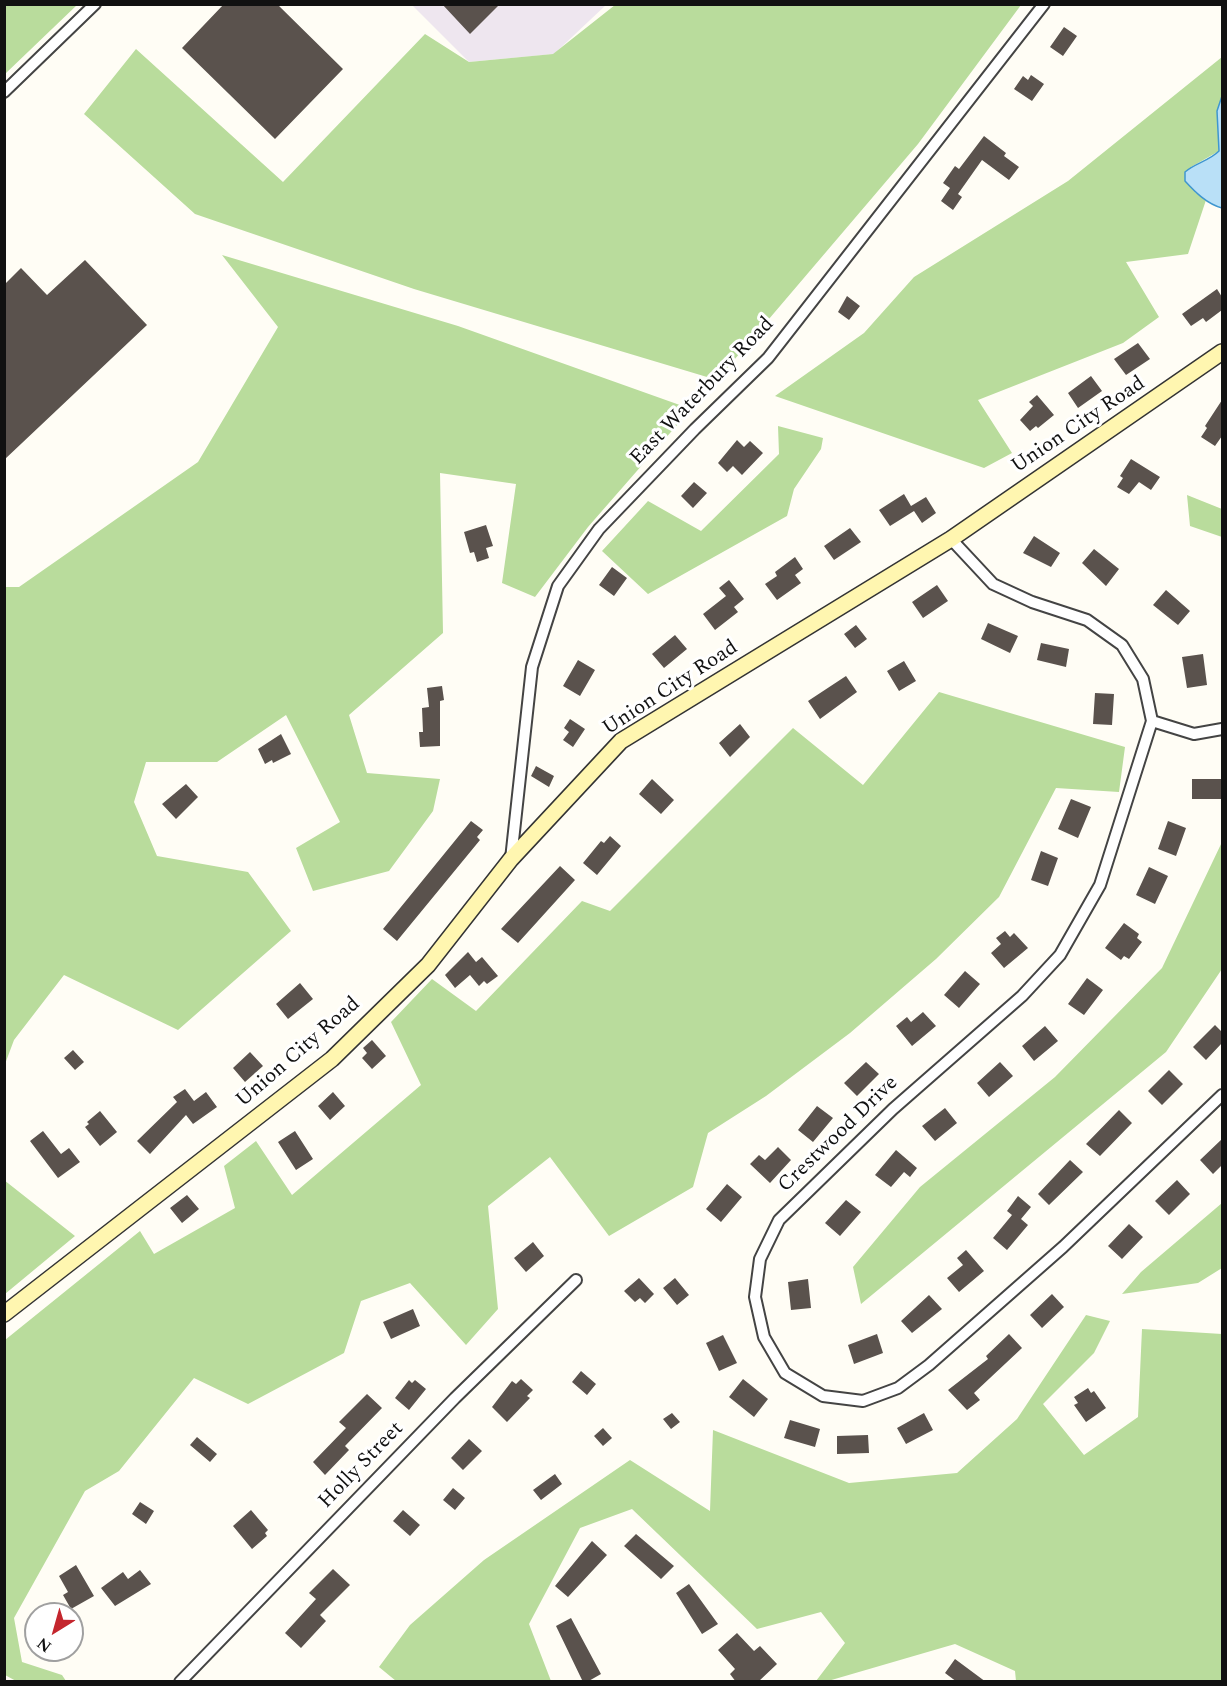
<!DOCTYPE html>
<html>
<head>
<meta charset="utf-8">
<style>
	body { margin:0 }
	#map { position:relative; width:1227px; height:1686px; overflow:hidden; background:#fffdf5; font-family:Spectral,serif }
	canvas { display:block }
	.frame { position:absolute; inset:0; border:6px solid #111; pointer-events:none }
	.north { position:absolute; left:24px; top:1602px; width:60px; height:60px; box-sizing:border-box; background:#fff; border:2px solid #a0a0a0; border-radius:50%; rotate:217deg; font-size:16px; font-weight:700; line-height:24px; text-align:center; color:#111 }
	.north::after { content:''; display:block; margin:auto; width:21px; height:27px; background:#c4262e; clip-path:polygon(50% 0,100% 100%,50% 72%,0 100%) }
</style>
</head>
<body>
<div id="map">
<canvas width="1227" height="1686"></canvas>
<div class="frame"></div>
<div class="north">N</div>
</div>
<script>
const ctx = document.querySelector('canvas').getContext('2d');
ctx.lineJoin = 'round';
function paint(path, color) { ctx.fillStyle = color; ctx.fill(path, 'evenodd'); }
function trace(path, color, width, dash) { ctx.strokeStyle = color; ctx.lineWidth = width; ctx.lineCap = dash ? 'butt' : 'round'; ctx.setLineDash(dash || []); ctx.stroke(path); }
function drawText(font, color, halo, rows, align = 'center') {
  ctx.font = font + ' Spectral,serif'; ctx.lineWidth = 6; ctx.setLineDash([]); ctx.textBaseline = 'middle'; ctx.strokeStyle = halo; ctx.fillStyle = color; for (const [text, x, y, turn = 0] of rows) {
    ctx.save(); ctx.translate(x, y); ctx.rotate((+turn || 0) * Math.PI / 180); ctx.textAlign = isNaN(turn) ? turn : align; if (halo) ctx.strokeText(text, 0, 0); ctx.fillText(text, 0, 0); ctx.restore();
  }
}
paint(new Path2D(`
	M412,5h194l-52,49 -85,8z`), '#eee6ef');
paint(new Path2D(`
	M5,4h72v1l-72,69z
	M615,5h406l-103,139 -201,236 -303,-91 -219,-75 -111,-100 52,-65 147,133 142,-148 44,28 84,-8z
	M1222,57v43l-5,11 2,40 -28,16 4,25 11,8 -18,54 -62,8 33,55 -36,26 -145,57 34,53 -28,15 -209,-72 89,-63 50,-56 154,-96z
	M222,255l236,71 233,83 -103,118 -53,70 -33,-14 14,-99 -76,-11 3,160 -94,82 18,58 73,6 -7,32 -44,60 -76,20 -17,-43 44,-26 -54,-107 -69,47h-71l-12,40 23,54 91,16 43,59 -113,99 -114,-55 -50,65 -9,24v-477h14l179,-125 80,-135z
	M778,426l45,12 -2,11 -27,40 -7,27 -139,78 -46,-43 46,-50 53,30 78,-77z
	M1187,495l35,14v28l-32,-11z
	M939,692l186,55 -6,45 -63,-4 -57,109 -63,62 -86,74 -84,63 -58,37 -15,54 -84,49 -59,-79 -62,49 10,103 -32,36 -56,-62 -49,18 -17,52 -96,51 -54,-26 -75,93 -34,20 -71,127 8,44 40,13 4,6h-50l-11,-6v-335l135,-109 14,23 81,-46 -11,-42 32,-25 36,54 129,-110 -30,-63 41,-43 44,32 106,-110 28,10 183,-183 70,57z
	M1222,842v127l-56,83 -305,252 -8,-37 67,-80 135,-110 107,-109z
	M4,1180l71,56 -70,58h-1z
	M1222,1203v65l-24,15 -76,11 19,-22z
	M1086,1315l24,6 -16,32 -51,51 41,51 54,-38 4,-88 80,5v347h-206l-1,-10 -60,-27 -127,37h-12l29,-38 -24,-31 -64,17 -125,-120 -52,19 -51,96 22,57h-155l-17,-14 31,-42 74,-65 146,-100 80,51 3,-81 136,53 108,-10 60,-54z`), '#b9dc9c');
const water = new Path2D(`
	M1222,96v112c-15,-4 -27,-16 -37,-27v-9c10,-9 24,-11 34,-21l-2,-40z`);
paint(water, '#b9e0f7');
trace(water, '#3f96cf', 1.5);
paint(new Path2D(`
	M224,4h53l66,65 -68,70 -93,-91z
	M442,4h58l-30,30z
	M1064,27l13,9 -14,20 -13,-9z
	M1031,75l13,9 -12,17 -18,-12 9,-13 5,4z
	M984,136l22,17 -2,3 15,11 -10,13 -27,-20 -24,34 4,3 -9,13 -12,-9 9,-13 -7,-5 12,-17 4,3z
	M85,260l62,65 -143,135v-175l17,-17 26,27z
	M1217,289l5,8v13l-16,12 -3,-4 -12,8 -9,-12z
	M847,296l13,10 -11,14 -11,-8z
	M1138,343l12,16 -24,16 -12,-16z
	M1091,376l11,15 -24,17 -10,-15z
	M1037,395l17,20 -16,13 -2,-2 -6,5 -10,-11 13,-14 -4,-4z
	M1222,400v36l-7,10 -14,-9 6,-9 -2,-2z
	M737,440l7,7 6,-6 13,12 -21,22 -9,-9 -6,6 -9,-9z
	M1131,459l29,18 -9,13 -12,-8 -10,12 -12,-7 6,-9 -3,-2z
	M694,482l13,11 -14,15 -12,-12z
	M904,494l7,12 15,-9 10,16 -14,10 -8,-12 -24,15 -11,-16z
	M486,525l7,21 -7,2 3,10 -12,4 -3,-10 -4,1 -6,-21z
	M850,528l11,14 -27,18 -10,-14z
	M1034,536l26,17 -9,14 -28,-14z
	M1094,549l25,20 -13,17 -24,-23z
	M795,557l8,12 -8,6 6,8 -24,17 -12,-16 12,-8 -2,-4z
	M612,567l15,11 -13,18 -15,-11z
	M729,580l15,19 -10,8 4,5 -23,18 -12,-16 23,-18 -7,-8z
	M937,585l11,16 -25,17 -11,-16z
	M1166,590l24,21 -12,14 -25,-20z
	M988,623l30,13 -8,17 -29,-14z
	M856,625l11,14 -12,9 -11,-14z
	M675,635l12,14 -23,19 -12,-14z
	M1041,643l28,6 -3,18 -29,-7z
	M1203,654l4,31 -20,3 -5,-31z
	M578,660l17,10 -15,26 -17,-10z
	M904,661l12,20 -17,10 -12,-20z
	M846,676l11,16 -37,27 -12,-18z
	M442,686l2,14 -4,1v45l-20,1 -1,-15h4l-1,-24 7,-1 -2,-19z
	M1095,693l19,1 -2,31 -19,-1z
	M570,719l15,10 -12,18 -10,-7 6,-8 -5,-4z
	M740,724l10,13 -20,20 -11,-14z
	M281,734l10,20 -18,9 -1,-3 -7,4 -7,-15z
	M536,766l18,10 -5,11 -18,-11z
	M652,779l22,21 -13,14 -22,-20z
	M1192,779h30v20h-30z
	M186,784l12,13 -22,22 -14,-15z
	M1071,799l20,8 -13,31 -20,-9z
	M471,821l12,9 -6,7 3,3 -83,101 -14,-12z
	M1168,821l18,7 -10,28 -18,-7z
	M610,836l11,10 -24,29 -14,-12 18,-22 3,2z
	M1041,851l17,7 -10,28 -17,-6z
	M560,866l15,14 -57,63 -17,-14z
	M1149,867l19,9 -13,28 -19,-9z
	M1124,923l15,11 -2,4 5,4 -13,17 -5,-3 -3,4 -16,-12z
	M1005,931l5,6 4,-4 14,15 -24,20 -13,-15 10,-9 -5,-6z
	M468,952l8,10 6,-5 16,19 -11,8 -3,-3 -5,5 -9,-11 -15,13 -10,-13z
	M965,971l15,13 -21,24 -15,-13z
	M1087,978l16,12 -19,25 -16,-11z
	M300,983l13,16 -25,20 -12,-15z
	M923,1012l13,14 -24,20 -16,-20 11,-9 4,5z
	M1215,1025l7,7v11l-16,17 -13,-13z
	M1045,1026l13,15 -24,20 -12,-15z
	M372,1040l14,16 -14,13 -10,-11 5,-5 -4,-5z
	M73,1050l11,12 -9,8 -11,-12z
	M250,1052l13,14 -18,16 -12,-14z
	M866,1062l13,12 -22,22 -13,-13z
	M1000,1062l13,14 -24,21 -12,-14z
	M1169,1070l14,14 -21,21 -14,-14z
	M185,1089l9,12 12,-9 11,15 -24,17 -7,-9 -36,39 -13,-13 40,-39 -4,-5z
	M333,1092l12,14 -15,14 -12,-14z
	M817,1106l16,12 -20,24 -15,-12z
	M945,1108l12,15 -22,18 -13,-15z
	M1119,1110l13,13 -32,33 -14,-12z
	M100,1111l17,21 -17,14 -15,-19 4,-3 -2,-2z
	M43,1131l18,23 8,-6 11,14 -22,16 -28,-37z
	M295,1131l18,28 -17,11 -18,-28z
	M1222,1139v26l-9,9 -13,-14z
	M778,1147l13,13 -21,23 -20,-19 9,-9 6,5z
	M896,1150l21,18 -7,9 -6,-5 -13,15 -16,-12z
	M1070,1160l13,12 -34,33 -11,-11z
	M1177,1180l13,14 -21,21 -14,-14z
	M727,1184l15,13 -21,25 -15,-13z
	M187,1195l12,14 -17,14 -12,-15z
	M1018,1196l13,11 -10,12 7,6 -21,25 -14,-12 19,-23 -5,-4z
	M846,1200l15,12 -21,24 -15,-13z
	M1129,1224l14,13 -21,22 -14,-13z
	M533,1242l11,14 -18,16 -12,-14z
	M966,1250l18,21 -25,21 -12,-14 16,-13 -6,-7z
	M639,1278l15,16 -9,9 -5,-5 -5,4 -11,-11z
	M675,1278l14,17 -12,10 -14,-17z
	M808,1279l3,29 -20,2 -3,-28z
	M1052,1294l12,13 -22,21 -12,-13z
	M929,1295l13,14 -30,24 -11,-12z
	M413,1309l7,17 -29,13 -8,-17z
	M877,1334l6,19 -29,11 -6,-19z
	M1009,1334l13,14 -48,45 6,7 -13,10 -19,-20 40,-31 -2,-3z
	M723,1335l14,28 -18,8 -13,-28z
	M581,1371l15,13 -9,11 -15,-13z
	M521,1379l12,11 -6,6 3,2 -23,24 -15,-15 20,-26 4,3z
	M743,1379l25,20 -14,18 -25,-20z
	M409,1380l3,3 3,-3 11,9 -17,21 -14,-12z
	M1088,1388l3,5 3,-2 12,17 -20,14 -12,-17 4,-2 -4,-6z
	M367,1394l15,14 -37,38 4,4 -24,25 -12,-13 33,-34 -7,-6z
	M672,1413l8,9 -9,7 -8,-10z
	M924,1413l9,17 -27,14 -9,-16z
	M790,1420l30,9 -5,18 -31,-9z
	M603,1428l9,10 -9,8 -9,-10z
	M868,1435l1,18 -32,1v-18z
	M197,1437l20,17 -7,8 -20,-17z
	M469,1439l13,12 -19,19 -12,-12z
	M555,1474l7,10 -21,16 -8,-10z
	M453,1488l12,10 -10,12 -12,-10z
	M140,1502l14,9 -8,13 -14,-10z
	M251,1510l17,20 -3,3 2,3 -15,13 -19,-23z
	M403,1510l17,15 -10,11 -17,-15z
	M636,1534l38,32 -13,13 -37,-33z
	M592,1541l15,14 -39,42 -13,-11z
	M76,1565l18,31 -23,13 -8,-14 5,-3 -9,-16z
	M333,1569l17,16 -30,30 6,6 -25,27 -16,-15 31,-34 -7,-6z
	M140,1570l11,14 -36,22 -14,-18 22,-16 5,7z
	M689,1584l29,40 -16,10 -26,-41z
	M571,1618l30,56 -14,8h-4l-27,-56z
	M737,1633l17,18 6,-5 17,18 -19,18h-22l-6,-8 5,-5 -17,-19z
	M955,1659l31,23h-29l-12,-9z`), '#5a524d');
const street = new Path2D(`
	M4,92l91,-88
	M951,539l42,45 39,18 55,18 35,25 21,34 9,42 -52,164 -40,70 -38,41 -129,113 -114,111 -19,39 -5,38 9,40 21,36 38,23 40,5 35,-13 31,-23 134,-118 159,-152
	M1152,721l42,13 28,-5
	M511,859l21,-192 26,-81 41,-57 96,-100 73,-71 276,-354
	M180,1682l275,-284 121,-118`);
const secondary = new Path2D(`
	M4,1314l328,-255 96,-94 83,-106 110,-118 330,-202 271,-187`);
trace(street, '#444', 14);
trace(secondary, '#333', 18);
trace(street, '#fff', 10);
trace(secondary, '#fff6b0', 15);
drawText('21px', '#111', '#fff', [
	["East Waterbury Road",703,392,-46],
	["Union City Road",1079,426,-34],
	["Union City Road",671,689,-33],
	["Union City Road",299,1053,-41],
	["Crestwood Drive",839,1135,-44],
	["Holly Street",362,1466,-46]
]);
</script>
</body>
</html>
